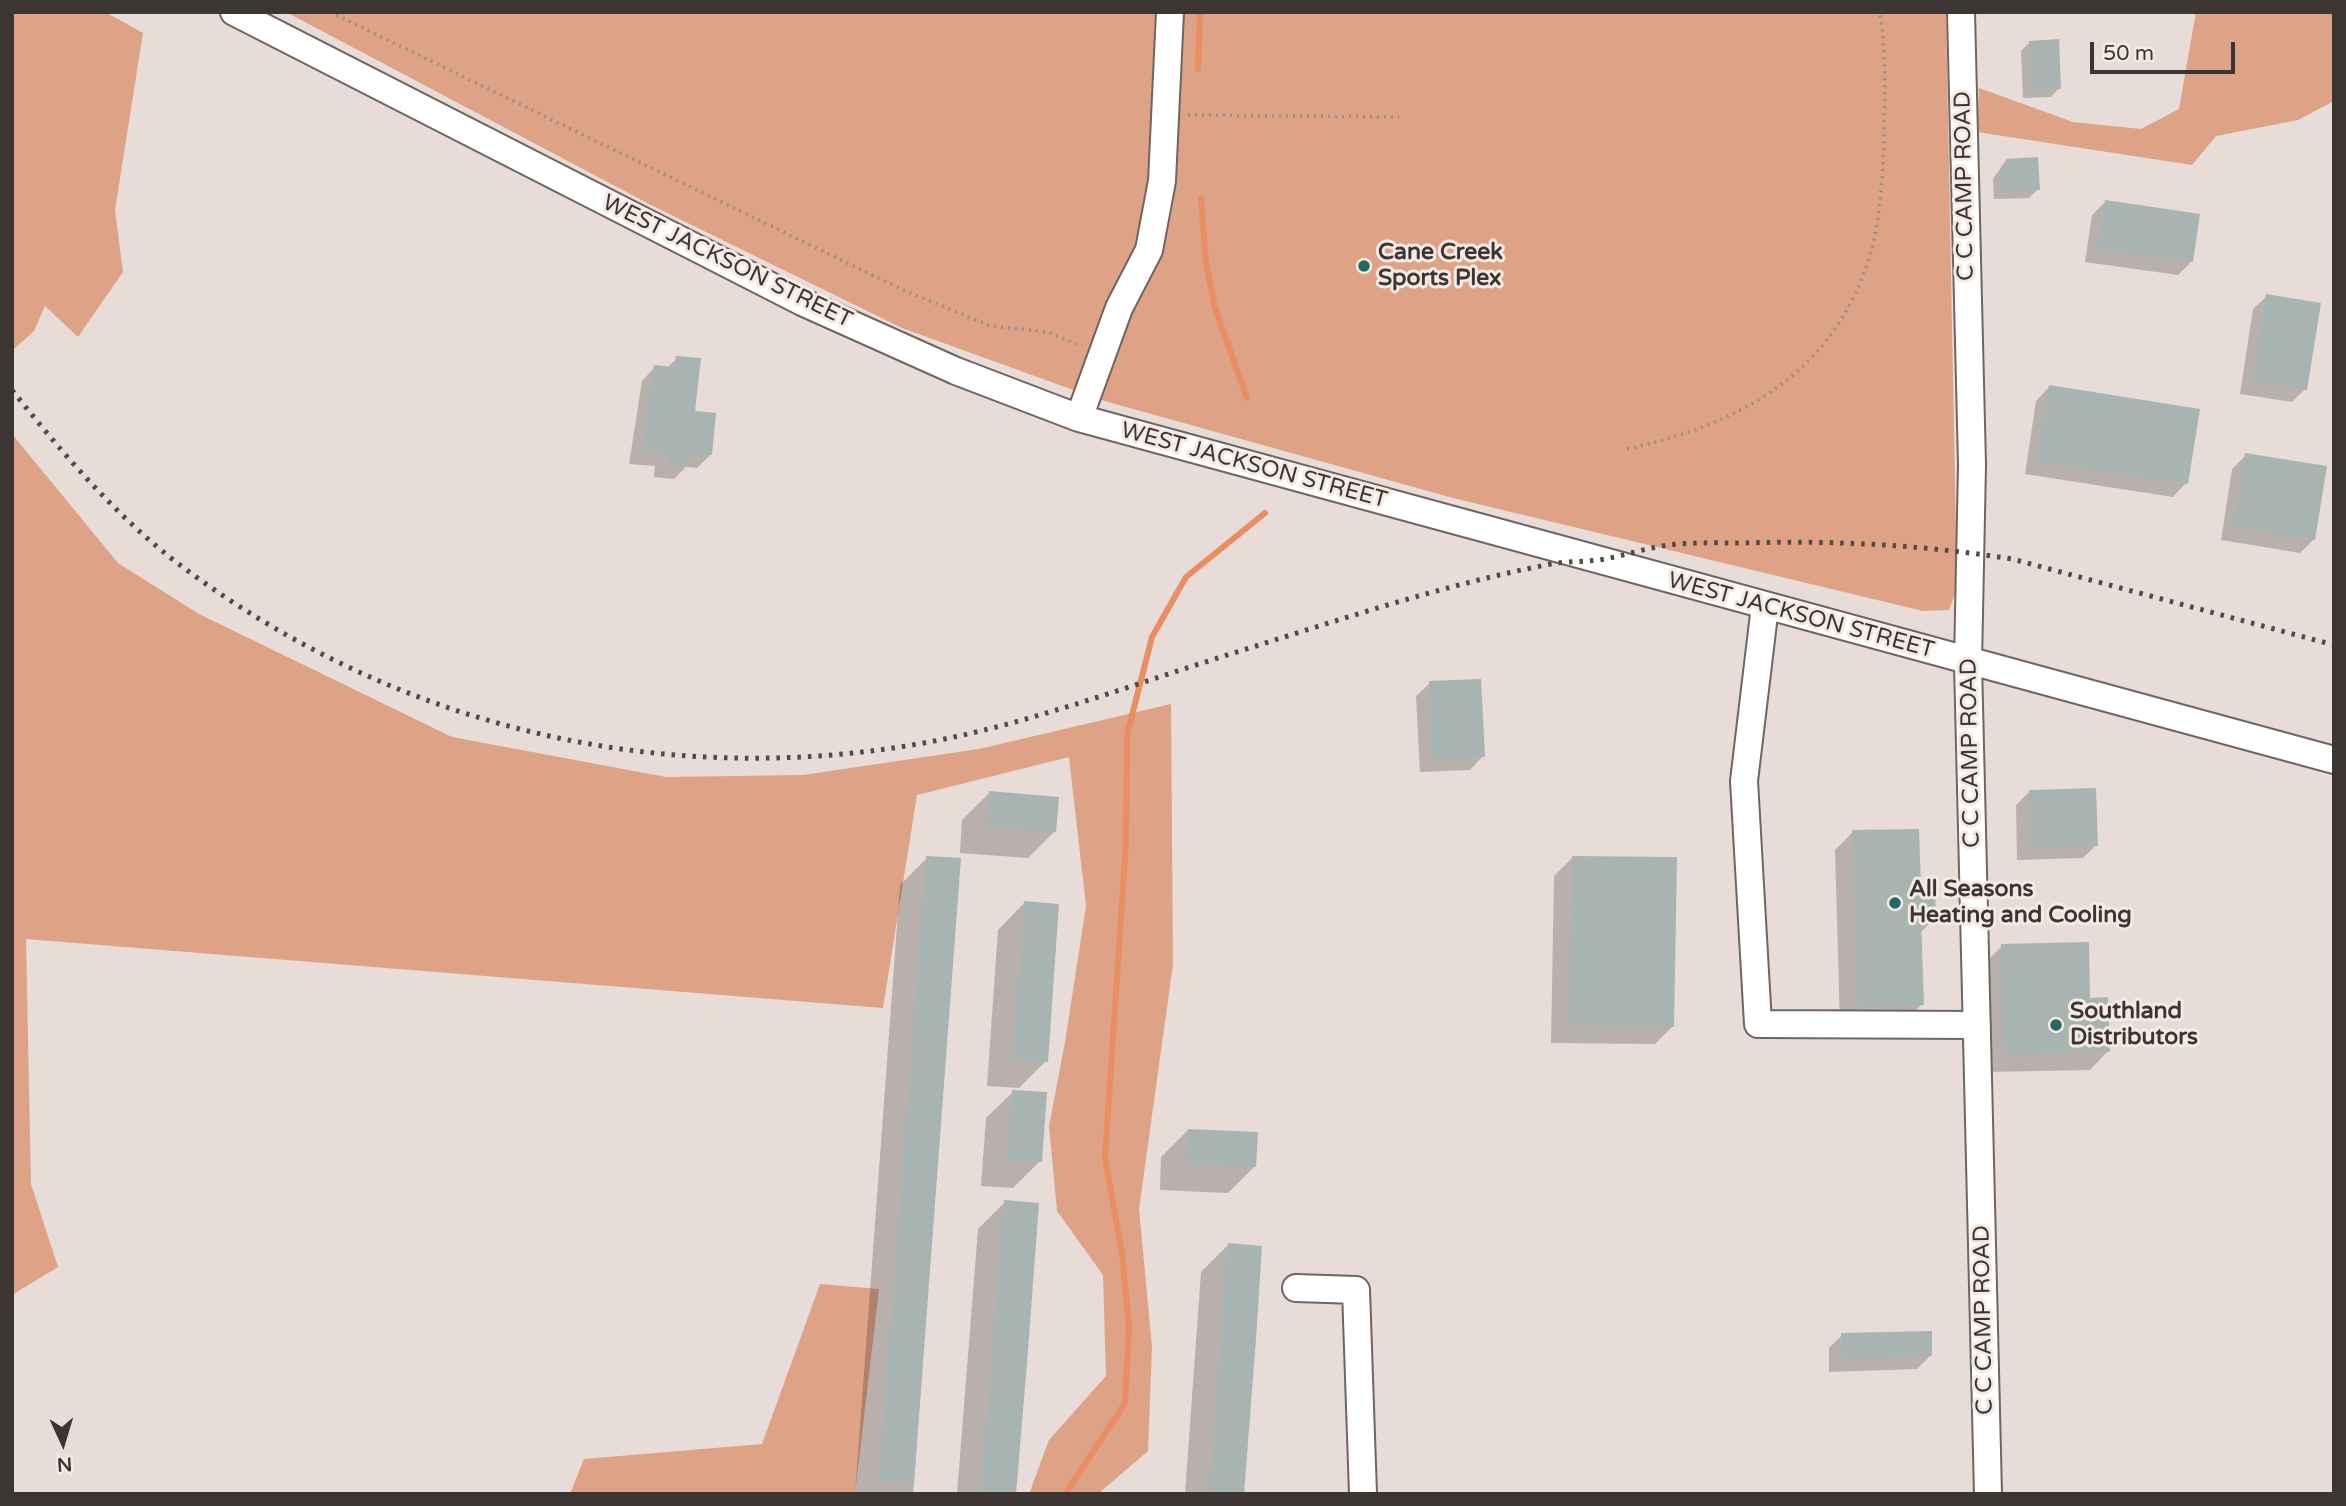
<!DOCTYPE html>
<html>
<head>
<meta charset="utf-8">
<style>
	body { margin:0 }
	#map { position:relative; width:2346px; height:1506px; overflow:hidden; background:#e7dcd7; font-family:"Varela Round",sans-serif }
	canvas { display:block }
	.frame { position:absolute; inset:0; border:14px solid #3b3634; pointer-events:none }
	.north { position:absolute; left:28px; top:1408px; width:70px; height:70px; -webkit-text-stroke:5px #f5e9e4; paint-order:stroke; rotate:176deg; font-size:19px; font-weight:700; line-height:28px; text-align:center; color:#3b3634 }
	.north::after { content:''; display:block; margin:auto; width:24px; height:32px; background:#3b3634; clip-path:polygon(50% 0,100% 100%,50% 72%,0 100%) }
	.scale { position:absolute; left:2090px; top:42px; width:145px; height:32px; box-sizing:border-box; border:4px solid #3b3634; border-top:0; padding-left:9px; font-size:21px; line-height:24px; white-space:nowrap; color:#3b3634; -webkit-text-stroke:5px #f5e9e4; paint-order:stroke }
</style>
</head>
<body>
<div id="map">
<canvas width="2346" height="1506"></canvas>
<div class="frame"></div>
<div class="north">N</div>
<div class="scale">50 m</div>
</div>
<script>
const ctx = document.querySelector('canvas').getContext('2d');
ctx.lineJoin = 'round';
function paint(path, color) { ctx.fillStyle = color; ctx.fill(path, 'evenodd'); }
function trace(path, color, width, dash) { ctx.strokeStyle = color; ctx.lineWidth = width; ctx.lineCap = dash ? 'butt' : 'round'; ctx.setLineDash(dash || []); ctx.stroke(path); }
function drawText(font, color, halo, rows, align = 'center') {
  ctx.font = font + ' "Varela Round",sans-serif'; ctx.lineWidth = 6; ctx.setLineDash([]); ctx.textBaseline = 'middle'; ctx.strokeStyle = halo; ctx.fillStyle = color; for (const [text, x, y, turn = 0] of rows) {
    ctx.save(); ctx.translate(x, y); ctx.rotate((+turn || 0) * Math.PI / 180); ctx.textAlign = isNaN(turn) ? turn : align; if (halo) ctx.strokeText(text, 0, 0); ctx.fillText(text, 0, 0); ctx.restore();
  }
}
paint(new Path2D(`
	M12,12h93l38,21 -28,177 8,62 -45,65 -33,-31 -11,25 -22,20z
	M286,12h1660l11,576 -8,22 -26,1 -470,-113 -352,-98 -199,-72 -251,-123z
	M2196,12h138v89l-36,19 -82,16 -24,29 -215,-33 2,-44 94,34 68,7 38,-20z
	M12,434l106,129 81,51 253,123 214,40 137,-2 176,-26 192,-45 2,260 -34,245 13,138 -4,104 -50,43h-69l20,-54 57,-64 -3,-101 -46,-64 -8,-85 16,-84 21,-136 -17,-149 -152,38 -34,213 -857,-69 5,245 27,83 -46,28z
	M820,1284l59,5 -24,205h-285l14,-35 178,-15z`), '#dea287');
paint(new Path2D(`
	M2030,42l29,46 -8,9 -28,1 -2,-47z
	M2006,160l32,29 -9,9 -35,1 -1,-20z
	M2105,202l86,60 -13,13 -93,-13 7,-47z
	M2267,296l38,93 -13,13 -52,-8 13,-85z
	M677,358l17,55 17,41 -14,14 -11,-1 -12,12 -20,-2 1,-11 -26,-2 13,-83 13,-14 12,1z
	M2049,387l137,96 -13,14 -148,-23 11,-73z
	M2246,455l68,84 -14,14 -79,-13 11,-71z
	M1430,683l53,73 -13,14 -50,2 -4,-76z
	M2029,792l67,53 -13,13 -66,2 -1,-55z
	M989,793l66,38 -27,27 -68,-5 2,-33z
	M1853,832l66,56 15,31 -14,14 2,71 -18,18 -64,2 -5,-174z
	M927,858l32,2 -46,634h-58l45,-609z
	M1572,858l101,168 -18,18 -104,-1 3,-167z
	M1024,903l22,158 -27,27 -32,-2 11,-156z
	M2002,946l86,53 20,52 -18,19 -104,2 -2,-108z
	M1013,1092l27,69 -27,27 -32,-2 5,-68z
	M1188,1130l67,36 -27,27 -68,-3 1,-33z
	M1005,1202l10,292h-58l21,-265z
	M1228,1245l14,249h-57l16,-222z
	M1842,1335l88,21 -13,13 -88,3v-24z`), '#0003');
trace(new Path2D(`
	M1198,69l2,-57
	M1201,199l5,64 9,45 32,90
	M1065,1494l60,-91 4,-76 -7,-74 -17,-95 21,-316 1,-107 25,-98 34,-60 79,-64`), '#e98e62', 6);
paint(new Path2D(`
	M2059,39l2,50 -30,1 -2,-49z
	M2038,157l2,33 -38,1 -1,-23h5v-9z
	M2105,200l95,14 -7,48 -96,-13z
	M2266,294l55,9 -14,87 -55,-9z
	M676,356l25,2 -6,53 21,2 -4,42 -22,-2 -1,13 -22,-2 1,-11 -26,-2 12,-86 21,2z
	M2049,385l151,24 -12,75 -151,-23z
	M2245,453l82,13 -12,74 -82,-13z
	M1481,679l4,78 -53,2 -3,-78z
	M2096,788l2,58 -68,1 -1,-57z
	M989,791l70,6 -3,35 -70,-6z
	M1919,829l2,57h14l1,33 -15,1 3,85 -66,2 -6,-177z
	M926,856l35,2 -47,625 -35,-3z
	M1572,856l105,1 -3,170 -105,-2z
	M1024,901l35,3 -11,158 -35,-3z
	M2089,942l1,56 18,-1 2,55 -107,2 -2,-110z
	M1012,1090l35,2 -5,70 -35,-2z
	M1188,1129l70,3 -2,35 -70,-4z
	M1004,1200l35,3 -12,161 -11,130h-35z
	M1228,1243l34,3 -6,93 -12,155h-35z
	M1932,1331v25l-90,3 -1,-26z`), '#a7b4b2');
const minor = new Path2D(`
	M234,12l568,290 154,69 123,47 1255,342
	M1961,12l11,453 -4,198 20,831
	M1079,418l40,-110 30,-58 13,-69 8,-169
	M1765,606l-21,175 14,243 219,1
	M1296,1288l60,2 7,204`);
trace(minor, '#6f6561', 30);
trace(new Path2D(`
	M330,12l573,278 88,36 57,6 33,14
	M1188,115l211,2
	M1627,449c115,-25 209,-77 244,-197 10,-38 12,-79 13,-117 1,-41 2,-82 -4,-123`), '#978f8b', 3.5, [2, 5]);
trace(minor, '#fff', 26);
trace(new Path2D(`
	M12,390c51,64 106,129 172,178 212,158 473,221 734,176 110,-19 215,-60 322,-93 102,-32 206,-67 311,-87 18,-3 36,-2 54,-5 21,-4 42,-11 63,-14 25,-3 51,-2 76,-2 90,-3 179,2 268,16l322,86`), '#514b48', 5, [3.5, 7]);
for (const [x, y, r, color] of [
	[1364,266,7,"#216b65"],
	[1895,903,7,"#216b65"],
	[2056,1025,7,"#216b65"]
]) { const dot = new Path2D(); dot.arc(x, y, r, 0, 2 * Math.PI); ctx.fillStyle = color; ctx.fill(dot); trace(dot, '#f5e9e4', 2.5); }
drawText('23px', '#3b3634', '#f5e9e4', [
	["C C CAMP ROAD",1965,186,-91],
	["WEST JACKSON STREET",727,262,26],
	["WEST JACKSON STREET",1254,466,15],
	["WEST JACKSON STREET",1801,616,15],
	["C C CAMP ROAD",1971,753,-91],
	["C C CAMP ROAD",1984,1320,-91]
]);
drawText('bold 23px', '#3b3634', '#f5e9e4', [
	["Cane Creek",1378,253],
	["Sports Plex",1378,279],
	["All Seasons",1909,890],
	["Heating and Cooling",1909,916],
	["Southland",2070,1012],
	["Distributors",2070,1038]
], 'left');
</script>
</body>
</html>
